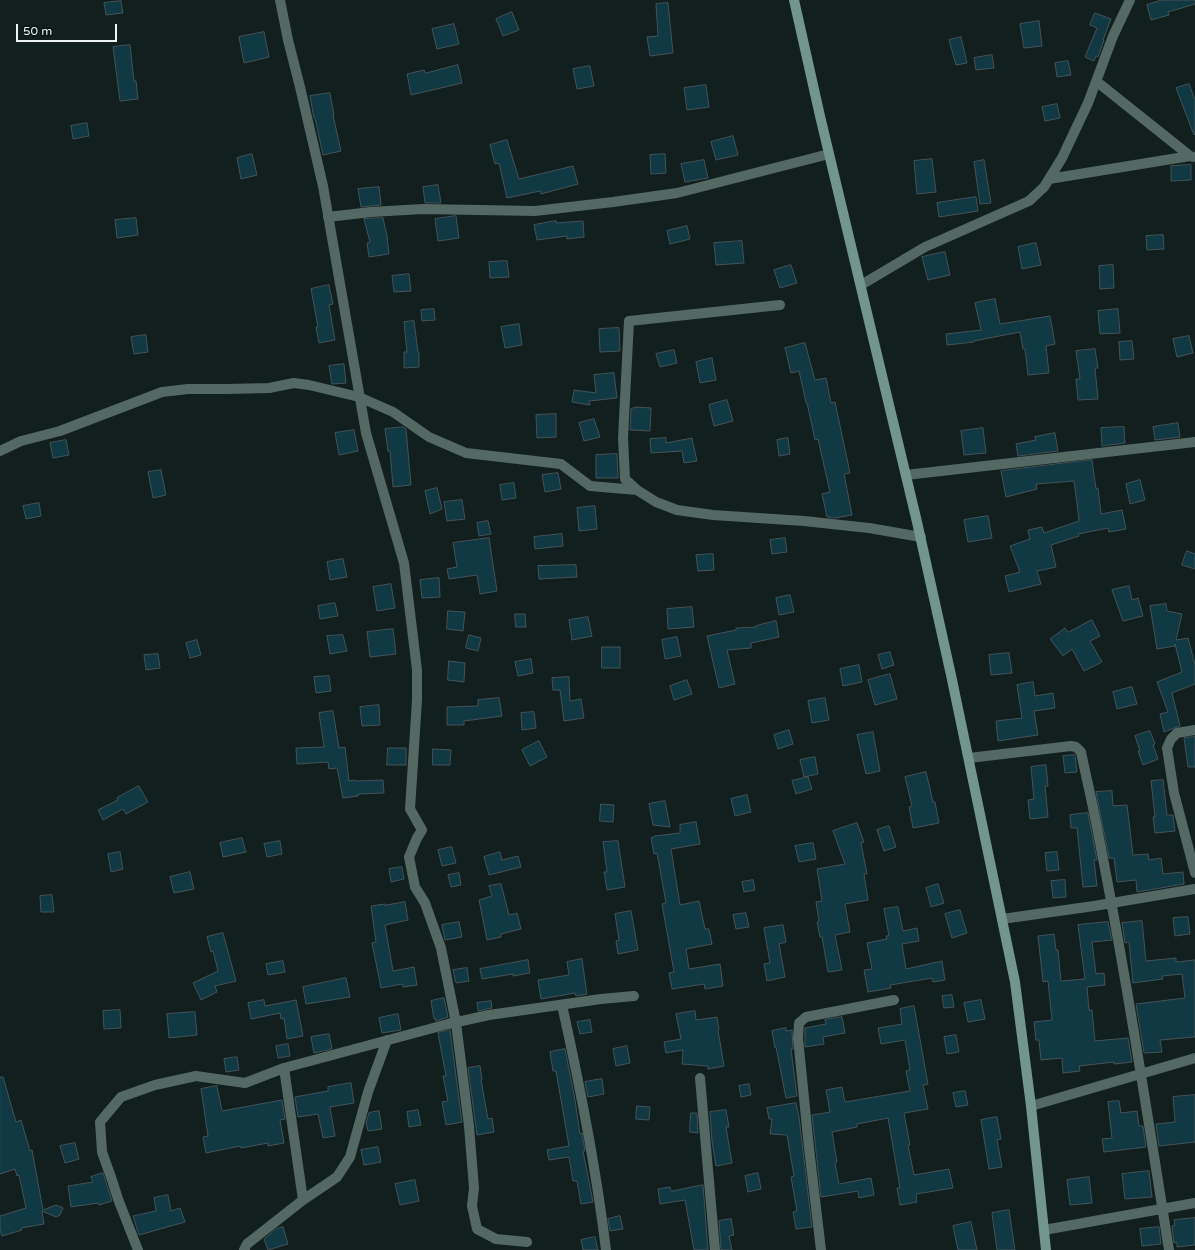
<!DOCTYPE html>
<html>
<head>
<meta charset="utf-8">
<style>
	body { margin:0 }
	#map { position:relative; width:1195px; height:1250px; overflow:hidden; background:#121f1f; font-family:"Varela Round",sans-serif }
	canvas { display:block }
	.scale { position:absolute; left:16px; top:24px; width:101px; height:18px; box-sizing:border-box; border:2px solid #ecf4f4; border-top:0; padding-left:5px; font-size:12px; line-height:14px; white-space:nowrap; color:#ecf4f4; -webkit-text-stroke:3px #091616; paint-order:stroke }
</style>
</head>
<body>
<div id="map">
<canvas width="1195" height="1250"></canvas>
<div class="scale">50 m</div>
</div>
<script>
const ctx = document.querySelector('canvas').getContext('2d');
ctx.lineJoin = 'round';
function paint(path, color) { ctx.fillStyle = color; ctx.fill(path, 'evenodd'); }
function trace(path, color, width, dash) { ctx.strokeStyle = color; ctx.lineWidth = width; ctx.lineCap = dash ? 'butt' : 'round'; ctx.setLineDash(dash || []); ctx.stroke(path); }
const building = new Path2D(`
	M1162,0h33v4l-27,8 1,3 -18,5 -4,-15z
	M121,1l2,12 -17,2 -2,-12z
	M668,3l5,50 -23,3 -3,-19 11,-1 -2,-32z
	M512,12l7,18 -16,6 -7,-17z
	M1095,13l16,6 -8,21h1l-6,17 -2,-1 -2,5 -9,-4 12,-29 -7,-3z
	M1039,21l3,25 -18,2 -4,-24z
	M454,24l5,20 -22,5 -5,-20z
	M264,32l5,25 -25,6 -5,-26z
	M961,37l6,26 -11,2 -7,-25z
	M130,45l4,36h2l2,18 -18,2 -7,-54z
	M992,55l2,13 -18,2 -2,-12z
	M1068,61l3,14 -14,2 -2,-14z
	M458,65l4,18 -51,12 -4,-21 17,-4 1,3z
	M590,66l4,20 -17,3 -4,-20z
	M1189,84l6,16v34l-1,1 -18,-47z
	M706,85l3,22 -22,3 -3,-22z
	M330,93l4,22h-1l8,36 -18,4 -8,-37h-1l-1,-5 -3,-17z
	M1057,104l3,14 -15,3 -3,-14z
	M87,123l2,13 -16,3 -2,-13z
	M733,136l5,19 -22,5 -5,-18z
	M507,140l12,39 54,-13 5,18 -37,10 -1,-3 -33,7 -8,-35 -4,1 -5,-19z
	M252,154l5,21 -16,4 -4,-21z
	M665,154l1,19 -15,1 -1,-19z
	M932,159l4,33 -19,2 -3,-33z
	M704,160l4,18 -23,4 -4,-18z
	M984,160l7,43 -11,1 -6,-42z
	M1191,165v15l-20,1v-15z
	M438,185l3,18h-16l-2,-16z
	M379,187l2,18 -20,2 -3,-18z
	M976,197l2,14 -39,6 -2,-14z
	M456,216l3,22 -21,3 -3,-22z
	M136,218l2,17 -21,3 -2,-18z
	M383,218l4,18 2,18 -20,3 -2,-14 3,-1 -6,-23z
	M556,221v2l27,-2 1,16 -17,2v-3l-30,4 -3,-15z
	M687,226l3,13 -20,5 -3,-13z
	M1163,235l1,14 -17,1 -1,-14z
	M742,241l2,22 -28,2 -2,-22z
	M1036,243l5,22 -19,4 -4,-22z
	M945,252l5,23 -22,5 -6,-23z
	M507,261l2,16 -19,1 -1,-16z
	M791,265l6,18 -17,5 -6,-18z
	M1113,265l1,23 -14,1 -1,-23z
	M409,274l2,17 -17,1 -2,-16z
	M329,285l4,19 -4,1 6,35 -16,3 -3,-16h2l-7,-38z
	M995,299l5,25 50,-8 5,28 -9,2 3,27 -21,2 -3,-26h-2l-3,-17 -46,9v1l-27,3 -1,-11 35,-4 -6,-27z
	M434,309l1,11 -13,1 -1,-11z
	M1118,309l2,24 -20,1 -2,-23z
	M414,321l4,31h1v15l-15,1v-16h3l-3,-30z
	M519,324l3,21 -17,3 -4,-21z
	M619,328l1,23 -20,1 -1,-23z
	M146,335l2,17 -14,2 -3,-17z
	M1189,336l4,17 -16,4 -4,-18z
	M1132,341l2,18 -14,1 -1,-18z
	M805,343l10,37 11,-2 5,25 4,-1 15,71 -6,1 8,41 -17,3 -8,-1 -5,-23 8,-2 -12,-53 -3,1 -8,-37h-1l-7,-32 -8,2 -6,-25z
	M1095,349l3,19h-3l3,31 -20,1 -2,-21h4l-4,-28z
	M674,350l3,13 -17,4 -4,-13z
	M712,358l4,22 -16,3 -4,-21z
	M344,364l2,19 -14,1 -3,-18z
	M614,373l3,25 -28,3 1,4 -18,-3 2,-12 22,3 -2,-18z
	M727,400l6,21 -19,5 -5,-21z
	M637,407l14,1 -1,23 -20,-1 1,-21z
	M556,414v23l-19,1 -1,-23z
	M594,419l6,18 -16,4 -5,-18z
	M1178,423l2,14 -25,3 -2,-13z
	M403,427l3,2 5,56 -18,2 -3,-36h-2l-3,-22z
	M1124,427l1,16 -23,3 -1,-18z
	M983,428l3,25 -22,2 -3,-24z
	M354,430l4,21 -19,4 -4,-22z
	M1055,433l3,18 -40,5 -2,-12 20,-4 -1,-3z
	M666,438v5l26,-5 5,23 -13,2 -2,-12 -31,2 -1,-14z
	M788,438l2,16 -11,2 -2,-16z
	M66,440l3,15 -16,3 -3,-15z
	M617,454l1,24h-22v-23z
	M1092,460l4,29 2,-1 3,26 21,-4 4,19 -17,3 -1,-4 -30,6 1,2 -28,9 5,22 -19,4 4,13 -32,8 -4,-16 15,-4 -10,-26 20,-7 -2,-9 14,-3 2,6 35,-12 -1,-2h1l-5,-38 -38,3 1,5 -31,8 -5,-26z
	M161,470l5,25 -13,3 -5,-26z
	M558,473l3,16 -16,3 -3,-17z
	M1140,480l5,20 -15,4 -4,-20z
	M514,483l2,15 -14,2 -2,-15z
	M437,488l5,21 -12,5 -5,-23z
	M462,500l3,19 -18,2 -3,-19z
	M39,503l2,13 -15,3 -3,-13z
	M595,506l2,23 -18,2 -2,-23z
	M988,516l4,22 -24,4 -4,-22z
	M488,521l3,13 -12,2 -2,-13z
	M562,534l1,12 -28,3 -1,-12z
	M489,538l8,53 -17,3 -3,-19 -28,4 -2,-10 10,-2 -4,-24z
	M785,538l2,14 -15,2 -2,-14z
	M1187,551l8,3v15l-13,-4z
	M713,554l1,16 -16,1 -2,-16z
	M343,559l4,18 -17,3 -3,-18z
	M576,565l1,12 -38,2 -1,-13z
	M439,578l1,19 -18,1 -2,-18z
	M391,584l4,24 -18,3 -4,-24z
	M1129,586l3,14 6,-2 5,18 -20,5 -11,-31z
	M790,595l4,17 -15,3 -3,-17z
	M335,603l3,13 -18,3 -2,-13z
	M1166,604l1,7 15,3 -6,26 12,-2 7,27v19l-23,9 8,33 -16,6 -4,-18 8,-2 -11,-30 25,-10 -7,-28v2l-18,3 -7,-43z
	M692,607l2,20 -26,2 -1,-20z
	M448,611l17,1 -2,19 -16,-2z
	M515,614h10l1,13h-10z
	M588,617l4,19 -20,4 -3,-20z
	M1092,620l8,16 -10,5 12,21 -18,9 -12,-22 -9,7 -13,-17 15,-11 3,4z
	M776,621l3,16 -28,6v5l-24,2 8,34 -16,4 -12,-52 29,-6v-2l20,-1v-1z
	M393,629l3,25 -26,3 -3,-25z
	M343,635l4,16 -17,3 -3,-18z
	M469,635l12,3 -3,13 -12,-3z
	M677,637l4,19 -16,3 -3,-19z
	M197,640l4,15 -11,3 -4,-15z
	M602,647h18v21h-18z
	M890,652l4,13 -12,4 -4,-14z
	M1009,653l3,20 -21,2 -2,-20z
	M158,654l2,14 -14,2 -2,-15z
	M531,659l2,14 -15,3 -3,-14z
	M449,661l16,2 -1,19 -16,-2z
	M859,665l3,17 -19,4 -3,-17z
	M890,674l7,25 -22,6 -7,-25z
	M329,676l2,15 -15,2 -2,-16z
	M569,677l1,24 11,-2 3,19 -20,3 -4,-31h-7l-1,-12z
	M687,680l5,14 -18,6 -4,-14z
	M1033,682l2,14 18,-3 2,15 -21,3 4,24 -40,6 -2,-20 26,-3 -5,-33z
	M1132,687l5,17 -20,5 -4,-17z
	M499,698l3,18 -38,5v4h-17v-18l31,-1v-6z
	M825,698l4,22 -17,3 -4,-22z
	M379,705l1,20 -18,1 -2,-19z
	M333,711l6,37 6,-1 4,34 6,-1 1,1 27,-1 1,13 -26,1v2l-15,2 -6,-30 -8,1 -1,-7 -31,2 -1,-16 28,-1 -5,-34z
	M534,712l2,16 -14,2 -1,-17z
	M789,730l4,14 -15,5 -4,-14z
	M1150,731l5,13 -2,1 5,14 -15,6 -5,-14h2l-5,-15z
	M873,732l7,39 -14,3 -9,-39z
	M1195,737v30h-7l-4,-29z
	M539,741l8,16 -17,9 -8,-16z
	M388,748h18v17h-19z
	M433,749l18,1 -1,15h-17z
	M1075,755l2,17 -12,1 -2,-17z
	M815,757l3,17 -14,3 -4,-17z
	M1046,765l2,21h-3l3,31 -18,2 -2,-19 6,-1 -3,-32z
	M926,772l7,30h2l4,21 -26,5 -4,-21 3,-1 -7,-29z
	M808,777l4,12 -16,5 -4,-13z
	M1163,780l4,35h6l2,16 -20,2 -2,-16h2l-4,-36z
	M139,786l9,16 -22,12 -3,-5 -20,11 -5,-10 20,-10 -1,-2z
	M1112,791l1,15 14,-1 6,50 15,-1 1,6 12,-2 2,16 20,-2 1,12 -47,8 -1,-12 -19,2 -3,-24h-5l-13,-66z
	M747,795l4,17 -16,4 -4,-17z
	M665,801l5,26 -17,-2 -4,-21z
	M601,804l13,1 -1,17 -13,-1z
	M1088,813l9,47h-3l3,26 -14,1 -6,-59h-6l-1,-13z
	M696,822l4,22 -29,5 9,56 19,-4 6,28h4l3,15 -26,5 3,20 31,-5 3,22 -18,3 -1,-5 -32,5 -3,-16 5,-1 -12,-68 4,-1 -9,-50 -3,1 -3,-16 4,-2 25,-3v-8z
	M857,823l7,19 -3,1 6,31h-3l4,26 -23,4 5,28 -15,3 7,35 -14,2 -6,-35h-2l-3,-15 2,-1 -3,-19 6,-1 -5,-32 28,-5 -12,-33z
	M889,826l7,21 -12,4 -7,-21z
	M242,838l4,14 -23,5 -3,-14z
	M280,841l2,13 -15,3 -3,-13z
	M618,841l7,46 -18,3 -3,-18h3l-4,-30z
	M813,843l3,16 -17,3 -4,-16z
	M452,847l4,16 -14,3 -4,-16z
	M120,852l3,17 -12,3 -3,-18z
	M500,852l2,8 16,-4 3,11 -32,8 -5,-18z
	M1057,852l2,18 -12,1 -2,-18z
	M402,867l2,12 -13,3 -2,-13z
	M190,872l4,17 -20,4 -4,-16z
	M459,873l2,12 -10,2 -3,-12z
	M753,880l2,10 -11,2 -2,-10z
	M1065,880l1,17 -13,1 -2,-17z
	M501,884l8,31 8,-2 4,16 -20,5v3l-14,3 -8,-40 13,-4 -3,-10z
	M938,884l6,19 -13,4 -5,-19z
	M52,895l2,17h-13l-1,-16z
	M405,902l3,18 -23,5 8,46 21,-4 3,18 -14,2 -1,-3 -21,4 -9,-45 4,-1 -5,-36 14,-2v1z
	M898,907l5,24 14,-3 2,13 -17,3 4,25 36,-8 3,19 -12,2 -1,-4 -42,7 1,3 -23,4 -4,-22 8,-1 -5,-26 20,-4 -1,-3h3l-5,-27z
	M960,910l7,23 -15,5 -7,-24z
	M631,911l7,39 -20,4 -2,-13 3,-1 -4,-26z
	M746,913l3,14 -13,2 -3,-14z
	M1188,917l2,17 -15,2 -2,-18z
	M1142,921l4,40 30,-3v4l19,-2v77l-35,3 2,12 -18,1 -8,-49 49,-6 -3,-24 -20,2 1,3 -30,4 -4,-41 -4,1 -3,-20z
	M459,922l3,15 -17,3 -3,-15z
	M1108,922l4,18 -20,2 4,32 8,-1 1,12 -18,2 2,23h3l3,31 33,-3 4,24 -18,2v-2l-35,4 1,5 -17,2 -1,-15 -21,2 -2,-20h-3l-2,-18 18,-2 -4,-39 -5,1 -5,-46 16,-2 2,16h2l3,31 24,-2 -7,-54z
	M783,925l3,17 -7,2 6,33 -18,4 -3,-17 6,-1 -6,-35z
	M223,933l13,48 -21,5 2,6 -16,8 -8,-17 25,-12 -5,-20 -2,1 -4,-15z
	M582,959l5,35 -11,2 -1,-3 -34,6 -3,-19 31,-5 -2,-13z
	M528,960l2,13 -17,3v-2l-31,5 -2,-10z
	M283,961l2,11 -17,3 -2,-11z
	M467,968l2,13 -13,2 -3,-13z
	M346,978l4,19 -44,7 -3,-17z
	M952,995l2,12 -10,1 -2,-12z
	M444,998l4,19 -12,4 -1,-3 -1,1 -3,-18z
	M264,1000l1,6 31,-6 7,36 -16,3 -3,-21 -3,1 -1,-6 -29,6 -3,-16z
	M981,1000l4,19 -17,3 -4,-19z
	M491,1001l1,7 -14,3 -1,-8z
	M914,1006l14,78 -5,1 5,24 -24,4 6,32h-2l6,30 35,-6 4,19 -37,6 1,8 -17,3 -3,-17h3l-12,-70 -31,6v3l-25,5 5,30 -2,1 4,21 32,-6 3,17 -15,3 -1,-7 -37,6 -9,-82 18,-3 -4,-22 16,-3 3,15 65,-11 -4,-20 4,-1 -5,-30 -24,4 -3,-16 24,-4 -2,-15z
	M120,1010l1,18 -17,1 -1,-18z
	M695,1011l1,9 21,-3 2,13h-1l6,36 -16,3v-3l-26,-2 1,-14 -17,3 -2,-11 17,-3 -5,-25z
	M195,1012l2,23 -28,3 -2,-24z
	M398,1014l3,16 -19,3 -3,-15z
	M842,1017l3,16 -22,4 1,7 -19,3v-19l21,-4 -1,-4z
	M590,1020l2,12 -12,2 -3,-12z
	M786,1028v3l6,-1 1,19h-2l6,47 -11,2 -10,-51 -1,1 -3,-17z
	M450,1030l12,92 -16,3 -4,-23 6,-1 -5,-25h3l-8,-43z
	M329,1034l3,15 -18,4 -3,-16z
	M956,1035l3,17 -12,2 -3,-17z
	M288,1044l2,12 -12,2 -2,-12z
	M627,1046l3,17 -14,3 -3,-17z
	M565,1049l10,51 5,34 2,-1 3,18h-2l10,51 -12,2 -4,-23h-4l-4,-24 -20,3 -2,-10 22,-4 -13,-75h-3l-3,-19z
	M237,1057l2,13 -13,2 -2,-13z
	M480,1066l2,14h-1l7,39 4,-1 2,14 -17,3 -9,-67z
	M0,1077h3l13,45 5,-2 9,31 2,-1 11,60 13,-5 7,3 -3,7 -4,2 -14,-6 2,13 -23,4 1,2 -20,6 -2,-6v-14l26,-8 -7,-33 -2,1 -2,-7 -15,5z
	M602,1079l2,15 -16,3 -3,-15z
	M351,1083l3,20 -24,4 5,29 -12,2 -5,-24 -20,3 -3,-20 33,-6v-4z
	M749,1084l2,11 -10,2 -2,-11z
	M217,1086l5,25 60,-11 3,19 -5,1 4,23 -16,3v-3l-27,5 -1,-2 -34,7 -3,-16 5,-1 -7,-47z
	M965,1091l3,14 -12,2 -3,-14z
	M1195,1095v47l-36,4 -3,-22 19,-2 -2,-25z
	M1119,1101l2,12 16,-2 2,15h4l3,21 -42,5 -2,-13 10,-1 -4,-36z
	M796,1103l3,14 13,110 -16,2 -3,-17 4,-1 -6,-34 3,-1 -7,-41 -17,-1 2,-15h-3l-2,-11z
	M637,1106l13,1 -1,13 -13,-1z
	M418,1110l3,15 -12,2 -2,-15z
	M726,1110l3,17h-3l6,36 -16,3 -4,-25 -2,-29z
	M379,1111l3,18 -14,2 -2,-8 3,-10z
	M691,1113h6l1,20 -8,-1z
	M997,1117l4,22 -4,1 5,27 -13,2 -8,-49z
	M75,1143l4,16 -14,4 -5,-17z
	M378,1147l3,15 -17,3 -3,-15z
	M1149,1171l3,26 -27,2 -3,-25z
	M103,1173l9,28 -13,4 -1,-2 -27,4 -3,-21 25,-4 -2,-5z
	M758,1173l3,16 -13,3 -3,-16z
	M1089,1177l3,26 -22,2 -3,-25z
	M415,1180l4,21 -19,4 -5,-21z
	M703,1185l5,65h-14l-9,-50 -25,4 -2,-15 12,-2 1,4z
	M168,1195l3,16 9,-3 5,14 -46,13 -6,-19 23,-5 -2,-13z
	M1009,1210l6,40h-18l-5,-37z
	M620,1216l3,13 -13,2 -2,-12z
	M1195,1218v27l-18,2v-5l-3,1 -2,-17 3,-1 -1,-5z
	M731,1219l3,16 -5,1 3,14h-11l-2,-29z
	M971,1222l6,28h-19l-5,-24z
	M283,1227l5,17 -20,6 -4,-11 12,-10z
	M1159,1227l2,17 -19,2 -2,-17z
	M595,1237l3,13h-15l-2,-10z`);
paint(building, '#103944');
trace(building, '#455257', 1);
trace(new Path2D(`
	M280,0l8,40 12,47 23,99 43,247 38,130 13,107v30l-7,109 12,21 -5,8 -8,19 6,30 10,16 16,45 15,75 13,103 5,62 -2,18 5,23 19,10 31,3
	M1096,81l94,75 3,1
	M1049,179l141,-23
	M328,217l43,-5 52,-3 112,2 78,-9 64,-9 152,-39
	M861,285l64,-38 104,-46 15,-14 18,-29 26,-55 25,-67 17,-36
	M780,305l-151,16 -6,117 2,41 12,11 19,12 21,8 36,5 91,6 65,7 52,9
	M0,451l21,-10 39,-10 102,-39 26,-3h39l42,-1 25,-5 15,2 50,12 34,15 36,25 37,16 95,11 29,22 47,4
	M906,475l289,-33
	M1195,730l-18,3 -6,6 -4,9 7,45 21,80
	M969,758l102,-12 5,1 5,5c6,29 13,57 18,86 27,137 48,274 70,412
	M1002,919l92,-13 101,-17
	M562,1005c18,81 34,162 44,245
	M700,1078l15,172
	M1031,1106l164,-48
	M303,1200l34,-23 13,-20 18,-65 19,-52
	M1044,1230l151,-27
	M138,1250l-20,-51 -6,-19 -10,-28 -2,-30 21,-25 34,-12 41,-9 49,7 39,-15
	M244,1250l3,-6 56,-44 -19,-132 164,-44 41,-9 112,-16 33,-3
	M821,1250l-12,-102 -11,-110 1,-15 7,-6 88,-17`), '#546963', 10);
trace(new Path2D(`
	M794,0l26,116 97,406 34,153 64,307 16,124 15,144`), '#73968c', 10);
</script>
</body>
</html>
